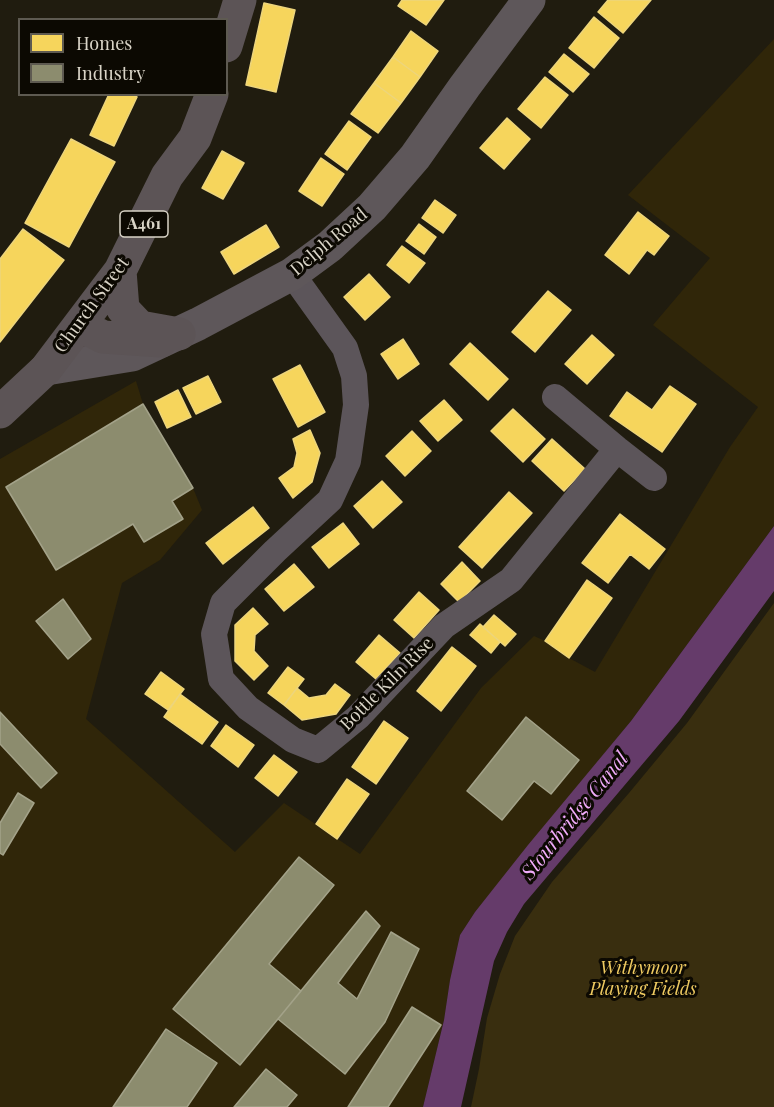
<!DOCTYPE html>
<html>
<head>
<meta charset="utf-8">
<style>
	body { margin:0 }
	#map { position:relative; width:774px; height:1107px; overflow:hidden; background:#201c0f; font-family:"Playfair Display",serif }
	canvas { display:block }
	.legend { position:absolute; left:18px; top:18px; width:210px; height:78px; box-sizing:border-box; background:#0c0902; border:2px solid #5e5a51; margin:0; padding:8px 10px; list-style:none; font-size:18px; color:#d9d4c7 }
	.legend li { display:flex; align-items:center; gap:12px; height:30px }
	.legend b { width:30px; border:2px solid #5e5a51 }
</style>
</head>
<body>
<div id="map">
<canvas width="774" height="1107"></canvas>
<ul class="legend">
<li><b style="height:16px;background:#f6d55c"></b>Homes</li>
<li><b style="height:16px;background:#8c8c6e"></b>Industry</li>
</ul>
</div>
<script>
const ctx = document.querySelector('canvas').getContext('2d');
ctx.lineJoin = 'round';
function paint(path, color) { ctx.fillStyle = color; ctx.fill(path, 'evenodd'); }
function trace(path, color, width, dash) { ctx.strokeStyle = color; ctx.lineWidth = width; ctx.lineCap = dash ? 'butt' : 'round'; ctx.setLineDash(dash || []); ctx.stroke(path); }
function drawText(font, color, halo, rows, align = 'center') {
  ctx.font = font + ' "Playfair Display",serif'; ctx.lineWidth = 6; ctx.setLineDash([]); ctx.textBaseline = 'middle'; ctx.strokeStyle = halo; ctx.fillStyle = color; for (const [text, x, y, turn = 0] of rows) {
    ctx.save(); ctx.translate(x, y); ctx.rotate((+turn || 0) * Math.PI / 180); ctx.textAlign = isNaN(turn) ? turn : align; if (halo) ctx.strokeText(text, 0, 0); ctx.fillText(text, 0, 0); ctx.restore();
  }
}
paint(new Path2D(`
	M774,39v487l-143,195 -156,191 -15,23 -10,45 -6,40 -21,87h-423v-648l136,-78 7,23 50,84 9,22 -42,50 -38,23 -36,136 149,133 49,-49 76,51 121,-166 53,-52 11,5 24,17 26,14 135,-225 28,-40 -105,-82 57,-67 -82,-63z`), '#302609');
paint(new Path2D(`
	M774,603v504h-303l8,-38 8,-51 13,-44 15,-38 37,-54 77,-89 58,-70z`), '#392e0f');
paint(new Path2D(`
	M774,526v65l-95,130 -155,183 -17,28 -13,29 -33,146h-38l21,-87 6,-40 10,-45 15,-23 53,-67 103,-124z`), '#653b6a');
const homes = new Path2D(`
	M402,0h42l-18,25 -28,-19z
	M608,0h43l-28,33 -25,-21z
	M264,3l31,7 -19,82 -30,-7z
	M594,17l25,21 -25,30 -25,-20z
	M411,31l27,20 -18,26 -27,-20z
	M564,54l25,20 -16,18 -24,-20z
	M393,57l27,20 -19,26 -27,-20z
	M545,77l23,18 -27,33 -23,-19z
	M374,83l27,20 -23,30 -27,-19z
	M109,94h22l6,3 -23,49 -24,-11z
	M507,118l23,21 -26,30 -24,-21z
	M349,121l22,16 -24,33 -22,-16z
	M71,139l44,23 -46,85 -44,-24z
	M222,151l22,12 -21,36 -21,-11z
	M321,158l23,16 -22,32 -23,-15z
	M435,200l21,15 -13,18 -21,-15z
	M638,212l31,24 -15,19 -7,-5 -18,24 -24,-19z
	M419,224l17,13 -12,17 -18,-13z
	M266,225l13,22 -45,27 -13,-22z
	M23,229l41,31 -64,82v-83z
	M402,246l23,17 -16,20 -22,-18z
	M369,274l21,23 -25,23 -21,-23z
	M548,291l23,19 -36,42 -23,-20z
	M592,335l22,20 -27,29 -22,-20z
	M403,339l16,25 -21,15 -17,-25z
	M470,343l38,36 -20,21 -38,-36z
	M300,365l25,47 -27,15 -25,-48z
	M208,376l13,26 -25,12 -13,-26z
	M670,386l26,18 -34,48 -52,-36 17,-24 25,18z
	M178,390l13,27 -24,11 -12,-26z
	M444,400l18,20 -24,21 -18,-20z
	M513,409l32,30 -22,23 -32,-31z
	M310,430l10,23 -8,29 -19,16 -14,-20 15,-11 3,-14 -4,-14z
	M412,431l19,20 -26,25 -19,-20z
	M552,439l33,30 -21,22 -32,-30z
	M382,481l20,21 -29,26 -19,-22z
	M509,492l23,21 -50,55 -23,-21z
	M253,507l16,21 -46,36 -17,-21z
	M620,514l45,35 -16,20 -19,-15 -22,29 -26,-20z
	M343,523l16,21 -30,24 -17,-21z
	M462,562l18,19 -21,21 -18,-18z
	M294,564l20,23 -30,24 -19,-22z
	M587,580l25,18 -43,60 -24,-17z
	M419,592l20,18 -25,28 -20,-18z
	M253,608l15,16 -13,11 -1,16 14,15 -14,14 -19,-19v-36z
	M494,615l22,19 -11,12 -22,-19z
	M480,624l20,18 -9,11 -21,-18z
	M379,635l21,18 -24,26 -20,-17z
	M452,647l24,19 -35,45 -24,-20z
	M288,667l16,12 -20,26 -16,-12z
	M161,672l23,17 -16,21 -23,-16z
	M335,684l15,11 -14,19 -34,6 -18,-15 13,-17 12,10 17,-3z
	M180,694l38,28 -16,22 -38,-27z
	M384,721l24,17 -32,46 -24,-17z
	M226,725l28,20 -16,22 -27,-21z
	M274,755l23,17 -19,24 -23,-18z
	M347,779l22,15 -32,45 -21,-15z`);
paint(homes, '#f6d55c');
trace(homes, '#edd57c', 1.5);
const industry = new Path2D(`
	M143,404l50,84 -21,13 11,18 -39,23 -11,-18 -77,46 -50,-83z
	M63,599l28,40 -23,20 -32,-38z
	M0,712l57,61 -16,15 -41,-44z
	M526,717l53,43 -28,34 -17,-13 -32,39 -35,-29z
	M18,793l16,10 -31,52 -3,-2v-30z
	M299,857l35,28 -65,79 32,27 -61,74 -67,-56z
	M366,911l14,15 -42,57 19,16 34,-67 28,17 -34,73 -40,52 -67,-55z
	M412,1007l29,18 -53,82h-40z
	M166,1029l51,34 -30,44h-74z
	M266,1069l31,26 -10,12h-53z`);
paint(industry, '#8c8c6e');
trace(industry, '#a3a289', 1.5);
trace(new Path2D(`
	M292,274l53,74 9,28 2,29 -8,56 -18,39 -55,51 -52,52 -9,31 7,45 27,29 45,32 25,10 40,-33 86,-91 67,-46 106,-131
	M555,397l62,52 37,29`), '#5c555a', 26);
trace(new Path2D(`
	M46,369l86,-14 66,-31 94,-50 38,-28 42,-39 43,-50 50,-71 64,-86`), '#5e575a', 33);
trace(new Path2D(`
	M226,46l14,-46
	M120,271l3,38 17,18 39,7
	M80,325l23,12 58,4
	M0,412l46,-43 74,-98 47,-95 28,-38 17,-44`), '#5c5456', 33);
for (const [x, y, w] of [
	[144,224,48]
]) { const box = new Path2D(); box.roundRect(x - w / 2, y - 13, w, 26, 4.5); ctx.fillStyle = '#0c0902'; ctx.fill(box); trace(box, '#d9d4c7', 1.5); }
drawText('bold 16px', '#d9d4c7', null, [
	["A461",144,224]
]);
drawText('18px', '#d9d4c7', '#0c0902', [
	["Delph Road",329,242,-40],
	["Church Street",92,305,-54],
	["Bottle Kiln Rise",387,684,-45]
]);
drawText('italic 18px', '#eeca61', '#0c0902', [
	["Withymoor",643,968],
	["Playing Fields",643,989]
]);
drawText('italic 20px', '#f0abfa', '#0c0902', [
	["Stourbridge Canal",575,816,-51]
]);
</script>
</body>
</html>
